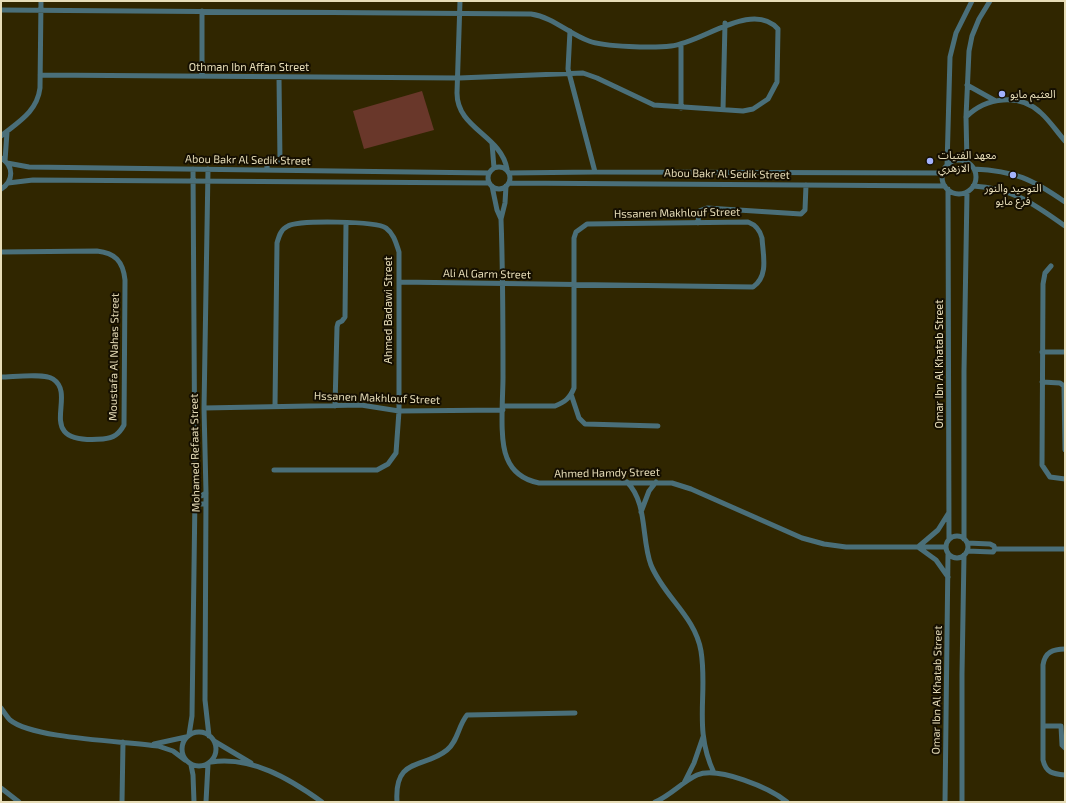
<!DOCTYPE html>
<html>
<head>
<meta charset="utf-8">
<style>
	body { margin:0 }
	#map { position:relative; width:1066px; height:803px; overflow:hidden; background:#302600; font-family:"Exo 2",sans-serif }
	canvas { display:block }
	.frame { position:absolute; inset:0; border:2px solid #e7ddb8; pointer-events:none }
</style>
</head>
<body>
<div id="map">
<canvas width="1066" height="803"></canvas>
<div class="frame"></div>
</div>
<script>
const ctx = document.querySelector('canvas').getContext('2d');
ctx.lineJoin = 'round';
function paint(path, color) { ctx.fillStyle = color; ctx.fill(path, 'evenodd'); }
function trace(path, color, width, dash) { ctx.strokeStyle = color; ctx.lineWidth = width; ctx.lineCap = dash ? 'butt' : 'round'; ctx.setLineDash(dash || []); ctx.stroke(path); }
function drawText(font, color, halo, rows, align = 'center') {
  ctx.font = font + ' "Exo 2","Noto Sans Arabic",sans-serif'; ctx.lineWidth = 4; ctx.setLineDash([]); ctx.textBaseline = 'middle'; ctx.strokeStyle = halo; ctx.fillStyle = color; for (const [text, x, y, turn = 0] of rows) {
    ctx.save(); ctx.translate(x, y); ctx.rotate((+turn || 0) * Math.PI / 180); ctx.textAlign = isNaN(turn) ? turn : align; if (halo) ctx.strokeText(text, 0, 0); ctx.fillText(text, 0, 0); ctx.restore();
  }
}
paint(new Path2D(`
	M422,91l12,39 -70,19 -11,-38z`), '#69372a');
trace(new Path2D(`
	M460,1l-3,92c0,36 44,42 50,76
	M1,10l530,4c22,3 38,20 58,27 15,6 65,7 82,5 31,-3 81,-46 107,-17l-1,53 -9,17 -15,10 -10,2 -89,-6 -57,-27 -14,-5 -124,5 -419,-3
	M570,31l-2,38 27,103
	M202,76v-65
	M967,85l27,15
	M681,108v-64
	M723,110l2,-87
	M966,117c20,-20 54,-24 75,-4 9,8 16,19 24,28
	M1,136c17,-14 36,-24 39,-48l1,-87
	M492,143l2,25
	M1,158c13,8 13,23 0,31
	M942 177a17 17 0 1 1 34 0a17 17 0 1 1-34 0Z
	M5,161l2,-29
	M7,163l22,4 460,6
	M967,163l-1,-46 3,-66 3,-15 7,-17 11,-18
	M947,166l3,-109 6,-24 16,-32
	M488 178a11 11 0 1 1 22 0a11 11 0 1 1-22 0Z
	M208,169l-4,239 2,85 -1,207 4,36
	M974,169c41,2 58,10 91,33
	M267,170v-6l13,-2 -1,-85
	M509,173l86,-1 348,1
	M8,183l25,-3 456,3
	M509,183l436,3
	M492,186l5,24 4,9
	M506,186l-1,17 -4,16c2,53 2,105 2,158 0,21 -4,63 4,81 6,15 17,22 32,25h133l19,6 111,49 22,6 22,3h100
	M973,186c40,2 61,18 92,40
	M948,189l1,350
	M698,223l1,-12 8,-3 94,6 4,-4 1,-25
	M1,252l96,-1c18,2 26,10 28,29l-1,145c-5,9 -10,13 -21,14 -73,6 -24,-43 -50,-60 -9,-6 -40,-2 -52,-2
	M1051,266l-6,7 -2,11 -1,181 8,12 15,2
	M399,282l354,5c16,-11 10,-32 9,-49 -2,-8 -6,-13 -14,-16l-161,2 -11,8 -2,6v150c-4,10 -9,14 -19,18h-52
	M1042,352h23
	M1042,382l18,1 4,3 1,64
	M571,394l8,24 6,6 73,2
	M335,406l2,-79 1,-4 4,-2 3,-4 1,-94
	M204,408l157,-3 38,6 104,-1
	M274,470h103l11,-6 8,-11 3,-42v-159c-3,-9 -5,-18 -13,-24 -10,-7 -87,-8 -98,-2 -7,3 -9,10 -11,17l-2,163
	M627,482c21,21 14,57 24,83 13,32 44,51 50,86 7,44 -8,77 13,122
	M195,495l6,1 5,-3
	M195,504h11
	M641,512l8,-21 7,-9
	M948,514l-10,16 -20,17 18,13 12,17
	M946 547a11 11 0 1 1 22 0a11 11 0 1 1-22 0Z
	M964,539v-168l3,-179
	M967,543l23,1 4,2 1,3
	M967,551l26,1 2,-3h70
	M1065,649c-12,0 -20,3 -22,16v95c3,13 10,14 22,15
	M1,708c3,4 6,9 9,12 23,19 114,21 148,26l15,5 12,9
	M1044,726h17l1,19 3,3
	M182 749a17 17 0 1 1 34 0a17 17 0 1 1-34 0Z
	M189,735l3,-19 3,-221 -2,-326
	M214,741l37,22
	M154,744l32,-7
	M211,762c41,-6 79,17 111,40
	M191,765l2,10 1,27
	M684,783l10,-20 9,-26
	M1,788l18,14
	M122,802l1,-60
	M206,802l2,-38
	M397,802c-3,-46 27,-33 50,-52 11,-9 11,-24 20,-35l108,-2
	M655,802c16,-7 27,-20 42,-27 21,-9 73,13 90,27
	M945,802l3,-248
	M962,802v-128l2,-119`), '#4a6f79', 5);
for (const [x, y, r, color] of [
	[1002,94,4,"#a3b2fd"],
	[930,161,4,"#a3b2fd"],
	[1013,175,4,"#a3b2fd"]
]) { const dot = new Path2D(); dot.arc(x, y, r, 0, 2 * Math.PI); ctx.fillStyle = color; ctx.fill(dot); trace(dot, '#150f00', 1.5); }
drawText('11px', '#e7ddb8', '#150f00', [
	["Othman Ibn Affan Street",249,67],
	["Abou Bakr Al Sedik Street",248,160,1],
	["Abou Bakr Al Sedik Street",727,174,1],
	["Hssanen Makhlouf Street",677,213,-1],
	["Ali Al Garm Street",487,274,1],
	["Ahmed Badawi Street",388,310,-90],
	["Moustafa Al Nahas Street",114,357,-89],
	["Omar Ibn Al Khatab Street",939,364,-90],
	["Hssanen Makhlouf Street",377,398,2],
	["Mohamed Refaat Street",195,453,-91],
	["Ahmed Hamdy Street",607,473,-1],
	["Omar Ibn Al Khatab Street",937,690,-89]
]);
drawText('11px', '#e7ddb8', '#150f00', [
	["العثيم مايو",1010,94],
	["معهد الفتيات",938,155],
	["الازهري",938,168],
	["التوحيد والنور",1013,188,"center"],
	["فرع مايو",1013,201,"center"]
], 'left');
</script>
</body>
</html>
